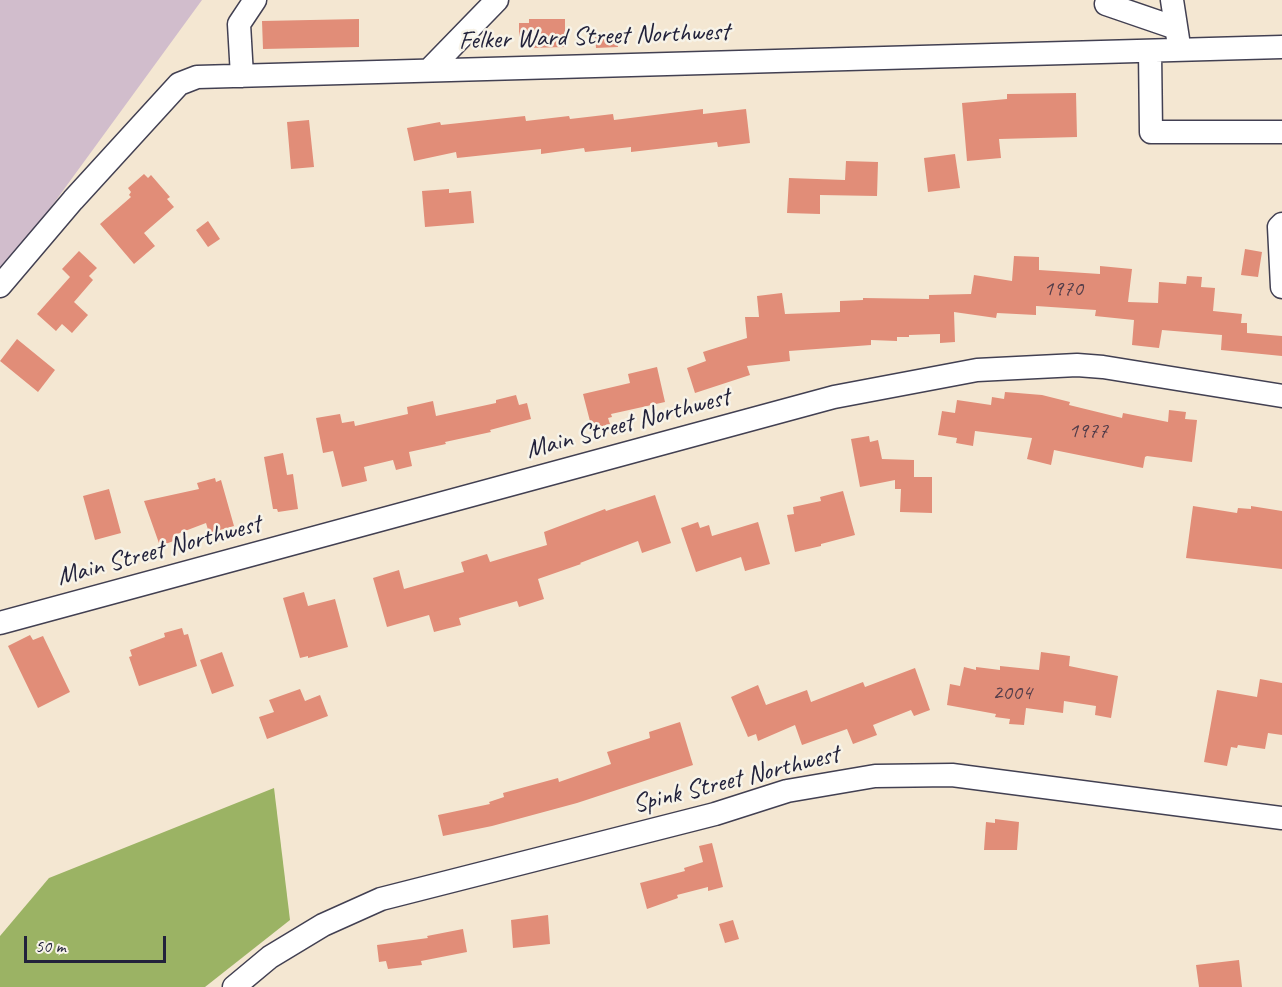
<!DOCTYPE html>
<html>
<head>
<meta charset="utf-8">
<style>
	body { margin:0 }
	#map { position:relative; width:1282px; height:987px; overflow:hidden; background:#f4e7d2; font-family:Caveat,sans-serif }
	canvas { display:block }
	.scale { position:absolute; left:24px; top:936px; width:142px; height:27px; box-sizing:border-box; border:3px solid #22223b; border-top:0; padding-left:8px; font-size:18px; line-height:21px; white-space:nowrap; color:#22223b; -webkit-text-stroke:4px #f7f3e8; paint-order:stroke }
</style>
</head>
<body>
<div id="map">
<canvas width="1282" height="987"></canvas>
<div class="scale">50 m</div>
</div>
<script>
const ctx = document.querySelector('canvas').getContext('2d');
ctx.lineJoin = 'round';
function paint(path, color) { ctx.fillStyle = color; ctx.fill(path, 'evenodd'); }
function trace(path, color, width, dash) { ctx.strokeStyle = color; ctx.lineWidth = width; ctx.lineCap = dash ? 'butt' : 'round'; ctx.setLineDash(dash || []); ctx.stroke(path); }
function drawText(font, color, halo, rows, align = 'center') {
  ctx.font = font + ' Caveat,sans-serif'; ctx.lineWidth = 5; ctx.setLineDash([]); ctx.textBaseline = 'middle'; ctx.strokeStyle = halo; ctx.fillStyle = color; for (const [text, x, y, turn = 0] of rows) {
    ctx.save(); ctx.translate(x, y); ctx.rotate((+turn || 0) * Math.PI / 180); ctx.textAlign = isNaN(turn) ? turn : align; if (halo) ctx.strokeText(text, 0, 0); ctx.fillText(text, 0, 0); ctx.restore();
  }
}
paint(new Path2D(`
	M0,0h202l-202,277z`), '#d1bdcc');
paint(new Path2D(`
	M274,788l16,132 -85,67h-205v-51l49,-58z`), '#9bb364');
paint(new Path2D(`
	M359,19v28l-96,2 -1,-28z
	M529,19h36v28l-37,1v-10h-9v-15h10z
	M617,32l1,15 -22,1 -1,-15z
	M1076,93l1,44 -78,2 2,19 -34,3 -5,-58 45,-4v-5z
	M703,109v5l43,-5 4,34 -32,4 -1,-5 -86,10v-5l-46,5 -1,-4 -43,6v-5l-84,9 -1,-6 -42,9 -7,-33 33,-6 1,3 84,-9 1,5 43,-5 1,3 43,-5 1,6z
	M309,120l5,47 -23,2 -4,-47z
	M955,154l5,34 -32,4 -4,-34z
	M846,161l32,1 -1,34 -57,-1v19l-33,-1 2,-35 56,2z
	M144,174l4,4 3,-3 19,22 -3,2 7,8 -30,26 11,13 -21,18 -34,-40 31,-27 -2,-2 2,-3 -3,-4z
	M449,189v4l22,-2 3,32 -49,4 -3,-36z
	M208,221l12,18 -12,8 -12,-17z
	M1245,249l17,3 -4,25 -17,-2z
	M79,251l18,17 -8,8 4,4 -19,22 14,13 -16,18 -10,-9 -6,7 -19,-17 33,-37 -8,-8z
	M1014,256l25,1v13l61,4v-8l32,3 -4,33 30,1 1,-21 27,2 1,-8 15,1 -1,10 14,1 -2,23 29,3 -1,9h6v10l35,3v20l-61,-6 1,-15 -60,-5 -3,18 -27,-3 2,-25 -39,-4 1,-6 -60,-4v9l-39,-2 -1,5 -42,-6 1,30 -15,1v-9l-31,1v2h-12v4l-26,-1v5l-82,6 1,10 -43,5 3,9 -55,18 -8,-25 19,-7 -3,-9 44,-14 -2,-21h14l-2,-21 25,-3 3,21 55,-2v-11l23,-1v-2l66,1v-4l42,-1 3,-19 38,6z
	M17,339l38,31 -17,22 -38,-31z
	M657,367l8,35 -54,12 1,3 -4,1 2,6 -18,5 -9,-35 47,-11 -2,-9z
	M1005,392l37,3 28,7 -1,3 53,13 1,-5 45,9 1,-12 17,2 -1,7 12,1 -5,42 -45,-6 -2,1 -2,11 -89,-18 -3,15 -24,-6 5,-21 -57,-7 -2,15 -17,-3 1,-5 -19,-3 4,-24 13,2 2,-13 34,5 1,-8 12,2z
	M516,395l3,10 8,-2 4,16 -41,11 1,2 -46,10 1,2 -37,8 3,14 -16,4 -3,-10 -29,7 3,14 -25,6 -9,-36 -10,2 -7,-35 24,-4 2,9 12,-2 1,5 53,-12 -1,-7 26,-6 3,15 60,-13v-3z
	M869,436l1,6 8,-2 4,19 32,1v17h18v36l-32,-1 1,-23h-6v-9l-35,7 -9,-48z
	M283,453l4,22 6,-1 5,35 -20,3 -1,-3h-4l-9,-52z
	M215,478l1,4 5,-2 13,46 -25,7 -3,-10 -29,11 2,5 -19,7 -16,-45 55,-12 -2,-6z
	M109,489l12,44 -26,7 -12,-44z
	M843,491l12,44 -34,9v2l-26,6 -8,-37 7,-1 -1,-7 28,-6 -1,-4z
	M655,495l16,48 -29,10 -4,-12 -58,22 1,1 -43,15 6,20 -25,8 -2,-6 -58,17 2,7 -27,7 -5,-17 -42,12 -14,-49 26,-8 5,19 60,-17 -3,-10 26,-8 3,8 57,-17 -3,-13 61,-23 1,2z
	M1193,506l44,7 1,-5 13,1v-3l31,5v58l-96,-11z
	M698,522l2,6 9,-3 3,11 46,-14 12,42 -25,7 -4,-14 -45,15 -15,-44z
	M304,592l4,14 27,-7 13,48 -40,11v-2l-8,2 -17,-60z
	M182,628l2,7 4,-1 9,32 -58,20 -10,-29 3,-1 -2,-6 35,-13 -1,-4z
	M30,635l3,5 10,-4 27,56 -32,16 -30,-62z
	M222,652l12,34 -22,8 -12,-34z
	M1041,652l29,4 -1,10 49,10 -7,42 -16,-3 1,-9 -32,-5 -1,12 -37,-5 -2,17 -15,-1 1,-5 -15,-2 1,-3 -49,-9 3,-21 10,2 4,-19 12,3v-3l24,3v-4l39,4z
	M915,668l15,42 -16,6 -3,-6 -38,15 4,10 -24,9 -6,-15 -45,16 -7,-20 -37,16 -2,-7 -8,3 -17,-40 27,-12 8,20 41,-15 4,12 52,-20 2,5z
	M1260,679l22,4v52l-14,-2 -3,16 -27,-4 -1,3 -6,-1 -4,19 -23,-4 13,-72 40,7z
	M300,689l5,12 15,-6 8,21 -61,23 -8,-22 15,-5 -5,-12z
	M680,722l13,43 -116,38 -85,23 -49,10 -5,-21 52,-11 -1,-2 15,-5 -1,-4 55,-15 1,4 52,-18 -4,-12 43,-14 -1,-6z
	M995,819l24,3 -2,28h-33l2,-28 9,1z
	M712,843l11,44 -15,4v-4l-31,8 1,3 -31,11 -7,-26 45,-12 -1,-3 19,-6 -4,-16z
	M548,915l2,29 -37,4 -2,-28z
	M733,920l6,19 -14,4 -6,-19z
	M463,929l4,23 -46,9 1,4 -34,4 -2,-8 -7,1 -2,-17 51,-7 -1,-2z
	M1239,960l3,27h-43l-3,-22z`), '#e18d78');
const minor = new Path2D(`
	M1172,0l6,39
	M1106,4l70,24
	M1150,51l1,81h131
	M429,70l68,-70
	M242,76l-3,-52 16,-24
	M1282,224l-3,3 3,60
	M0,286l73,-86 106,-116 18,-7 1085,-30
	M0,623l834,-226 143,-27 100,-5 26,2 179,29
	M234,987l36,-30 53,-32 58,-26 334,-85 72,-23 88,-15 77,-1 330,43`);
trace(minor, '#424052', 25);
trace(minor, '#fff', 22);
drawText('22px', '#523d4a', null, [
	["1970",1063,289],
	["1977",1088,431],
	["2004",1012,693]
]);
drawText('26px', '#22223b', '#f7f3e8', [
	["Felker Ward Street Northwest",594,37,-2],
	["Main Street Northwest",628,424,-15],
	["Main Street Northwest",159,551,-15],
	["Spink Street Northwest",736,780,-14]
]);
</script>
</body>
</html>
